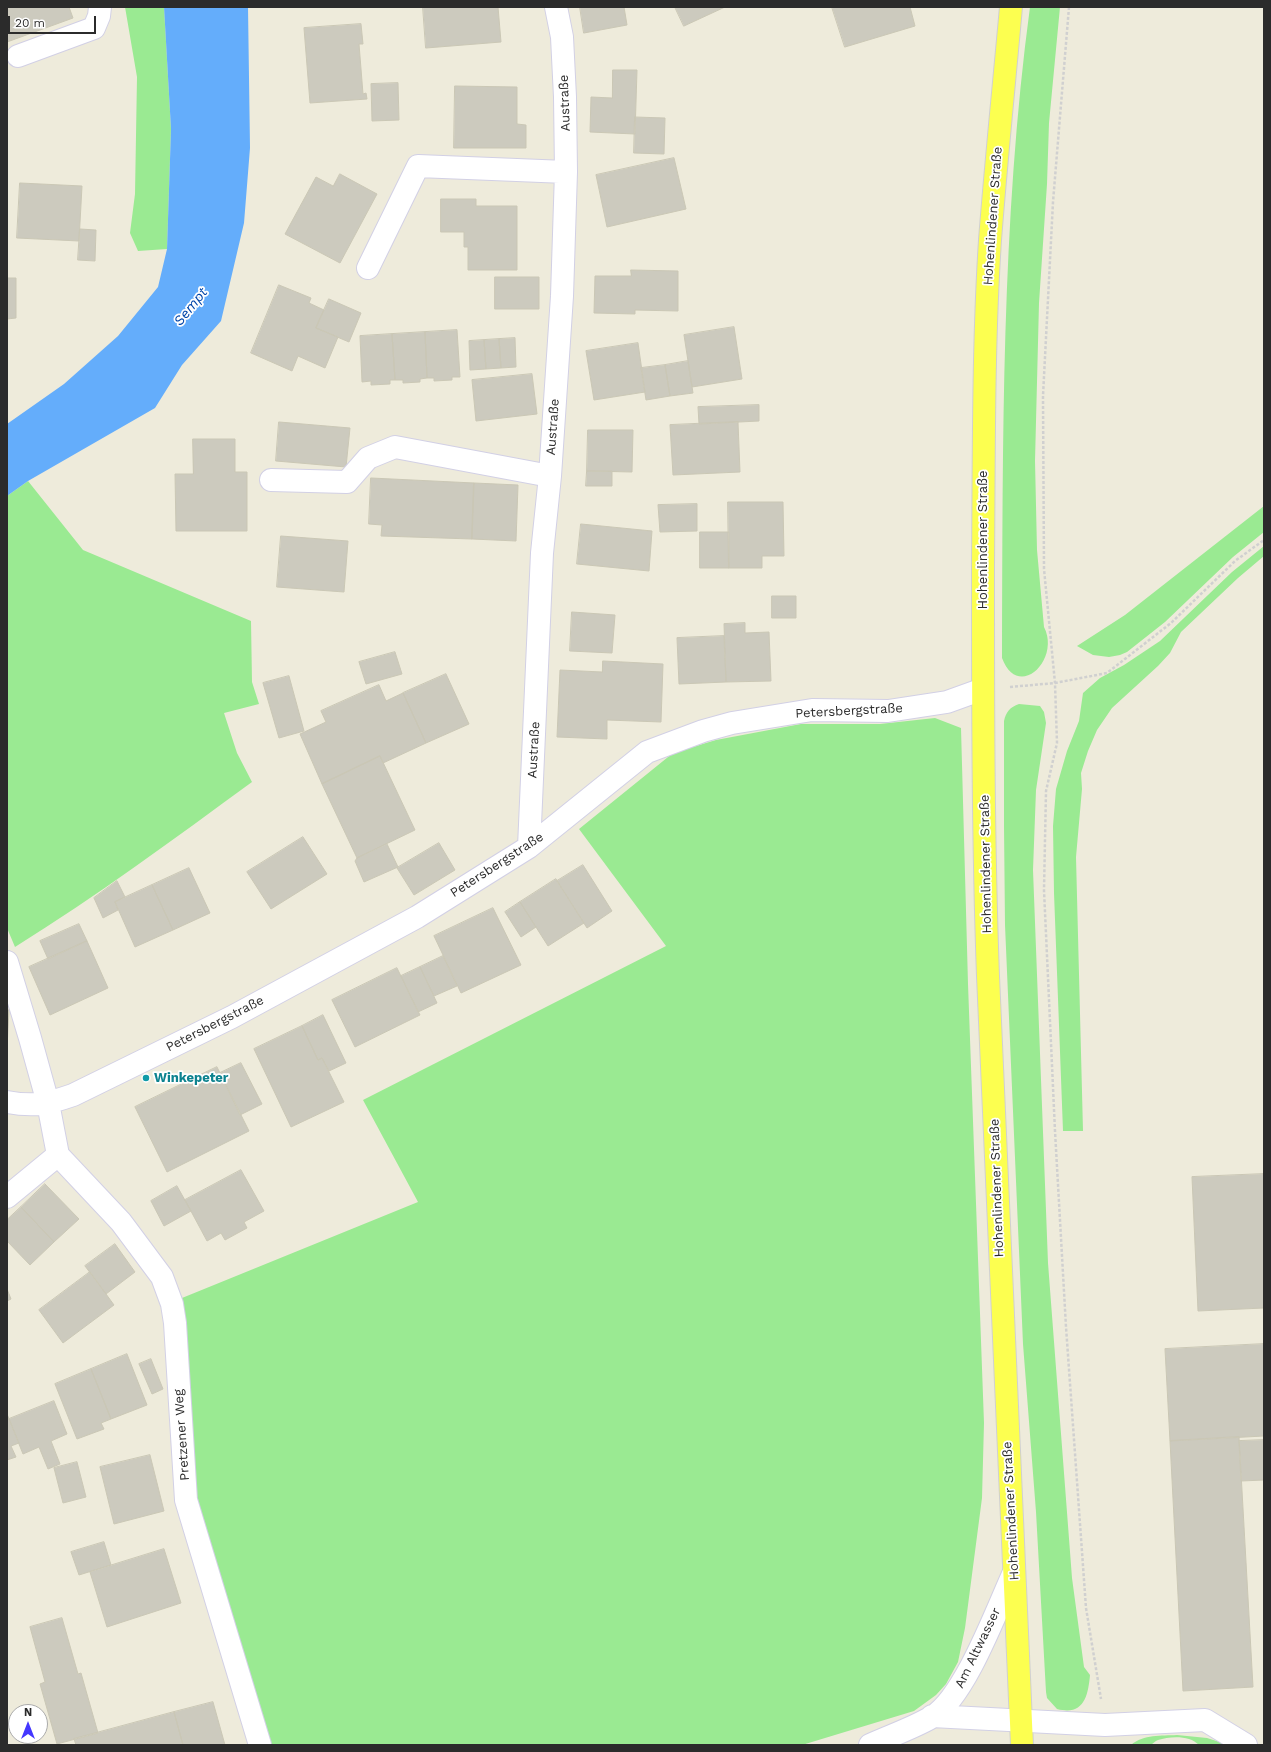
<!DOCTYPE html>
<html>
<head>
<meta charset="utf-8">
<style>
	body { margin:0 }
	#map { position:relative; width:1271px; height:1752px; overflow:hidden; background:#eeebdb; font-family:"Work Sans",sans-serif }
	canvas { display:block }
	.frame { position:absolute; inset:0; border:8px solid #2b2b2b; pointer-events:none }
	.north { position:absolute; left:8px; top:1704px; width:40px; height:40px; box-sizing:border-box; background:#fff; border:1px solid #aaa; border-radius:50%; rotate:0deg; font-size:11px; font-weight:700; line-height:16px; text-align:center; color:#2b2b2b }
	.north::after { content:''; display:block; margin:auto; width:14px; height:18px; background:#4437ff; clip-path:polygon(50% 0,100% 100%,50% 72%,0 100%) }
	.scale { position:absolute; left:8px; top:16px; width:88px; height:18px; box-sizing:border-box; border:2px solid #2b2b2b; border-top:0; padding-left:5px; font-size:12px; line-height:14px; white-space:nowrap; color:#2b2b2b; -webkit-text-stroke:3px #fff; paint-order:stroke }
</style>
</head>
<body>
<div id="map">
<canvas width="1271" height="1752"></canvas>
<div class="frame"></div>
<div class="north">N</div>
<div class="scale">20 m</div>
</div>
<script>
const ctx = document.querySelector('canvas').getContext('2d');
ctx.lineJoin = 'round';
function paint(path, color) { ctx.fillStyle = color; ctx.fill(path, 'evenodd'); }
function trace(path, color, width, dash) { ctx.strokeStyle = color; ctx.lineWidth = width; ctx.lineCap = dash ? 'butt' : 'round'; ctx.setLineDash(dash || []); ctx.stroke(path); }
function drawText(font, color, halo, rows, align = 'center') {
  ctx.font = font + ' "Work Sans",sans-serif'; ctx.lineWidth = 3.5; ctx.setLineDash([]); ctx.textBaseline = 'middle'; ctx.strokeStyle = halo; ctx.fillStyle = color; for (const [text, x, y, turn = 0] of rows) {
    ctx.save(); ctx.translate(x, y); ctx.rotate((+turn || 0) * Math.PI / 180); ctx.textAlign = isNaN(turn) ? turn : align; if (halo) ctx.strokeText(text, 0, 0); ctx.fillText(text, 0, 0); ctx.restore();
  }
}
paint(new Path2D(`
	M125,7h39l7,122 -4,120 -29,2 -8,-18 5,-39 2,-117z
	M1030,7h30l-11,116 -2,61 -8,119 -4,158 2,89 7,77c17,33 -26,74 -42,31 1,-217 -1,-436 28,-651z
	M28,481l55,69 168,71 1,61 7,22 -35,9 13,40 15,29c-78,57 -155,114 -237,165l-8,-19v-432z
	M1264,506v26l-31,25 -68,65 -38,30 -7,3 -11,2 -16,-2 -16,-9 48,-31z
	M1264,546v10l-26,22 -57,54 -11,21 -12,13 -46,42 -15,22 -9,21 -7,22 1,16 -6,68 7,274h-20l-9,-238 -1,-67 3,-37 11,-38 12,-30 4,-28 17,-15 24,-13 36,-24 72,-69z
	M1019,704l21,2 4,6 2,11 -10,67 -3,80 15,393 24,315 12,89 6,8c-2,21 -6,41 -33,34l-10,-11 -1,-6 -10,-180 -13,-168 -18,-419 -1,-99v-105c2,-9 6,-14 15,-17z
	M935,718l26,10 7,256 16,439 -2,75 -17,130 -7,34 -12,22 -10,11 -22,16 -112,34h-537l-72,-251 -11,-196 236,-96 -55,-102 303,-154 -87,-117 94,-76 43,-13 85,-16h79z
	M1177,1735l30,3 22,7h-30c-9,-10 -29,-9 -41,-5 -3,1 -5,4 -8,5 -5,2 -13,0 -19,0 13,-11 30,-9 46,-10z`), '#9aea92');
paint(new Path2D(`
	M164,7h84l2,141 -6,75 -23,98 -39,44 -27,43 -127,73 -21,15v-72l57,-40 54,-48 40,-49 9,-38 4,-120z`), '#64adfb');
const building = new Path2D(`
	M7,7h62l4,11 -66,24z
	M423,7h75l3,35 -75,6z
	M580,7h44l3,18 -43,8z
	M675,7h50l-41,19z
	M832,7h78l5,19 -70,21z
	M361,24l2,20h-4l4,50 3,-1 1,6 -57,4 -6,-75z
	M613,70h24l-2,64 -45,-2 1,-35 21,1z
	M398,83l1,37 -27,1 -1,-37z
	M455,86l62,1v37l9,1v23h-72z
	M635,117l30,1 -1,36 -30,-1z
	M674,158l12,51 -79,18 -11,-52z
	M340,174l37,20 -37,69 -55,-29 31,-57 17,9z
	M20,183l62,3 -3,55 -62,-3z
	M441,199h35v7h41v64h-49v-23h-4v-15h-23z
	M80,229l16,1 -1,31 -17,-1z
	M631,270l47,1v40l-43,-1v4l-41,-1 1,-37h36z
	M495,277h44v32h-44z
	M7,278h9v40l-9,1z
	M279,285l32,13 -2,5 15,7 -8,18 22,9 -13,31 -27,-12 -6,15 -41,-18z
	M329,299l32,14 -12,29 -33,-14z
	M734,327l8,52 -50,8 -8,-52z
	M457,330l3,47h-8v3l-18,1v-3h-7l-2,-46z
	M425,332l2,46 -7,1v3l-17,1v-3h-8l-3,-46z
	M392,334l3,46h-5v4l-19,1v-4l-9,1 -2,-46z
	M515,338l1,29 -15,1 -2,-29z
	M499,339l2,29 -15,1 -2,-29z
	M484,340l2,29 -16,1 -1,-29z
	M638,343l7,49 -51,8 -8,-49z
	M688,361l5,32 -23,3 -5,-31z
	M665,365l5,31 -24,4 -5,-32z
	M532,374l5,40 -61,7 -4,-41z
	M759,405v16l-60,3 -1,-17z
	M279,422l71,6 -4,39 -70,-6z
	M738,422l2,50 -67,3 -3,-50z
	M588,430h45l-1,42 -45,-1z
	M193,439h42v33h12v59h-71l-1,-57h18z
	M587,471h25v15h-26z
	M371,478l103,5 -2,56 -91,-3 1,-11 -13,-1z
	M474,483l44,2 -2,56 -44,-2z
	M728,502h55l1,54h-22v12h-33z
	M697,504v27l-37,1 -2,-27z
	M581,524l71,7 -3,40 -72,-7z
	M700,532h29v36h-29z
	M281,536l67,5 -4,51 -67,-5z
	M772,596h24v22h-24z
	M572,612l43,3 -3,38 -42,-2z
	M745,623v10l24,-1 2,49 -45,1 -2,-58z
	M724,636l2,46 -47,2 -2,-46z
	M395,652l7,22 -36,10 -7,-22z
	M603,661l60,3 -2,58 -54,-2v19l-50,-2 3,-67 42,2z
	M446,674l23,50 -43,19 -23,-50z
	M289,676l15,55 -25,7 -16,-55z
	M379,685l7,16 17,-8 23,50 -43,20 -3,-7 -58,28 -22,-50 26,-12 -5,-11z
	M380,756l35,74 -58,28 -35,-74z
	M303,837l24,37 -56,35 -24,-37z
	M439,843l16,27 -41,25 -17,-27z
	M387,844l11,23 -34,15 -9,-21 2,-3z
	M583,865l29,46 -25,17 -30,-47z
	M189,868l21,45 -37,17 -21,-45z
	M556,879l28,44 -36,23 -28,-44z
	M117,881l8,16 -10,5 3,8 -15,8 -9,-20z
	M152,885l21,45 -38,17 -20,-45z
	M520,902l16,25 -15,10 -16,-25z
	M493,908l28,57 -60,28 -27,-57z
	M79,924l8,17 -39,18 -8,-18z
	M87,941l21,47 -58,27 -21,-48z
	M443,956l14,30 -23,10 -14,-29z
	M420,967l17,36 -19,9 -17,-36z
	M397,968l23,47 -65,32 -23,-47z
	M7,1010h2l-2,38z
	M323,1015l23,48 -17,8 -7,-13 -4,2 -16,-34z
	M302,1026l16,34 4,-2 22,44 -53,25 -37,-78z
	M241,1063l21,41 -22,11 -20,-42z
	M217,1067l32,64 -82,41 -32,-65z
	M241,1170l23,41 -20,11 3,6 -22,12 -4,-7 -14,8 -22,-41z
	M1264,1174v134l-66,3 -6,-134z
	M45,1184l34,35 -25,23 -33,-35z
	M177,1186l14,25 -27,15 -13,-25z
	M21,1207l33,35 -24,23 -23,-24v-21z
	M115,1244l20,28 -29,22 -21,-28z
	M90,1272l24,33 -51,38 -24,-33z
	M7,1289l4,10 -4,2z
	M1264,1344v92l-94,5 -5,-92z
	M127,1354l20,51 -36,14 -20,-50z
	M151,1359l12,30 -11,5 -13,-30z
	M91,1369l20,50 -10,4 3,6 -27,10 -22,-55z
	M54,1401l13,33 -16,7 9,23 -12,5 -9,-22 -16,7 -14,-35z
	M7,1414l12,29 -8,3 5,11 -9,3z
	M1239,1437l14,250 -70,4 -13,-250z
	M1264,1440v40l-23,1 -2,-40z
	M150,1455l14,56 -50,13 -14,-57z
	M77,1462l9,35 -23,6 -9,-35z
	M104,1542l7,23 -32,10 -8,-23z
	M164,1549l17,54 -74,24 -17,-55z
	M62,1618l16,56 3,-1 17,60 -41,11 -17,-60 5,-2 -15,-55z
	M213,1702l12,43h-42l-9,-33z
	M174,1712l9,33h-107l-2,-6z`);
paint(building, '#cccabe');
trace(building, '#cac7b5', 1);
const minor = new Path2D(`
	M18,56l76,-28 5,-12 1,-9
	M368,268l50,-102 148,6
	M271,480l76,2 21,-24 27,-11 155,29
	M529,847l13,-294 8,-77 12,-180 4,-124 -1,-75 -3,-60 -6,-30
	M7,962l23,76 18,65 10,52 63,67 41,55 10,27 3,19 11,177 74,245
	M7,1102c28,5 40,2 66,-7l159,-78 185,-100 112,-70 118,-95 56,-21 29,-8 80,-13 76,1 59,-9 36,-13
	M7,1197l51,-42
	M932,1716l173,9 100,-5 41,25
	M870,1745c20,-9 43,-17 62,-28 33,-20 65,-108 82,-145`);
const major = new Path2D(`
	M1011,7c-7,78 -15,155 -21,233 -7,108 -6,218 -7,326 0,137 0,273 5,410l34,769`);
trace(minor, '#d2d0e5', 24);
trace(major, '#d0d0d0', 24);
trace(new Path2D(`
	M1069,7l-16,195 -10,194 1,173 11,114 2,60 -11,48 -2,99 11,241 11,196 20,281 15,91
	M1010,687l45,-4 52,-10 64,-50 64,-62 29,-21`), '#d0d0d0', 2.5, [3, 2]);
trace(minor, '#fff', 22);
trace(major, '#fcff50', 22);
for (const [x, y, r, color] of [
	[146,1078,4,"#0f9aa8"]
]) { const dot = new Path2D(); dot.arc(x, y, r, 0, 2 * Math.PI); ctx.fillStyle = color; ctx.fill(dot); trace(dot, '#fff', 1.5); }
drawText('13px', '#2b2b2b', '#fff', [
	["Austraße",565,103,-92],
	["Hohenlindener Straße",993,216,-86],
	["Austraße",553,427,-86],
	["Hohenlindener Straße",983,540,-90],
	["Petersbergstraße",849,711,-3],
	["Austraße",534,750,-87],
	["Hohenlindener Straße",986,864,-91],
	["Petersbergstraße",497,865,-33],
	["Petersbergstraße",215,1024,-27],
	["Hohenlindener Straße",997,1188,-92],
	["Pretzener Weg",182,1435,-94],
	["Hohenlindener Straße",1011,1511,-93],
	["Am Altwasser",978,1648,-64]
]);
drawText('bold 13px', '#0d838f', '#fff', [
	["Winkepeter",154,1078]
], 'left');
drawText('italic 14px', '#0045a9', '#fff', [
	["Sempt",191,307,-51]
]);
</script>
</body>
</html>
